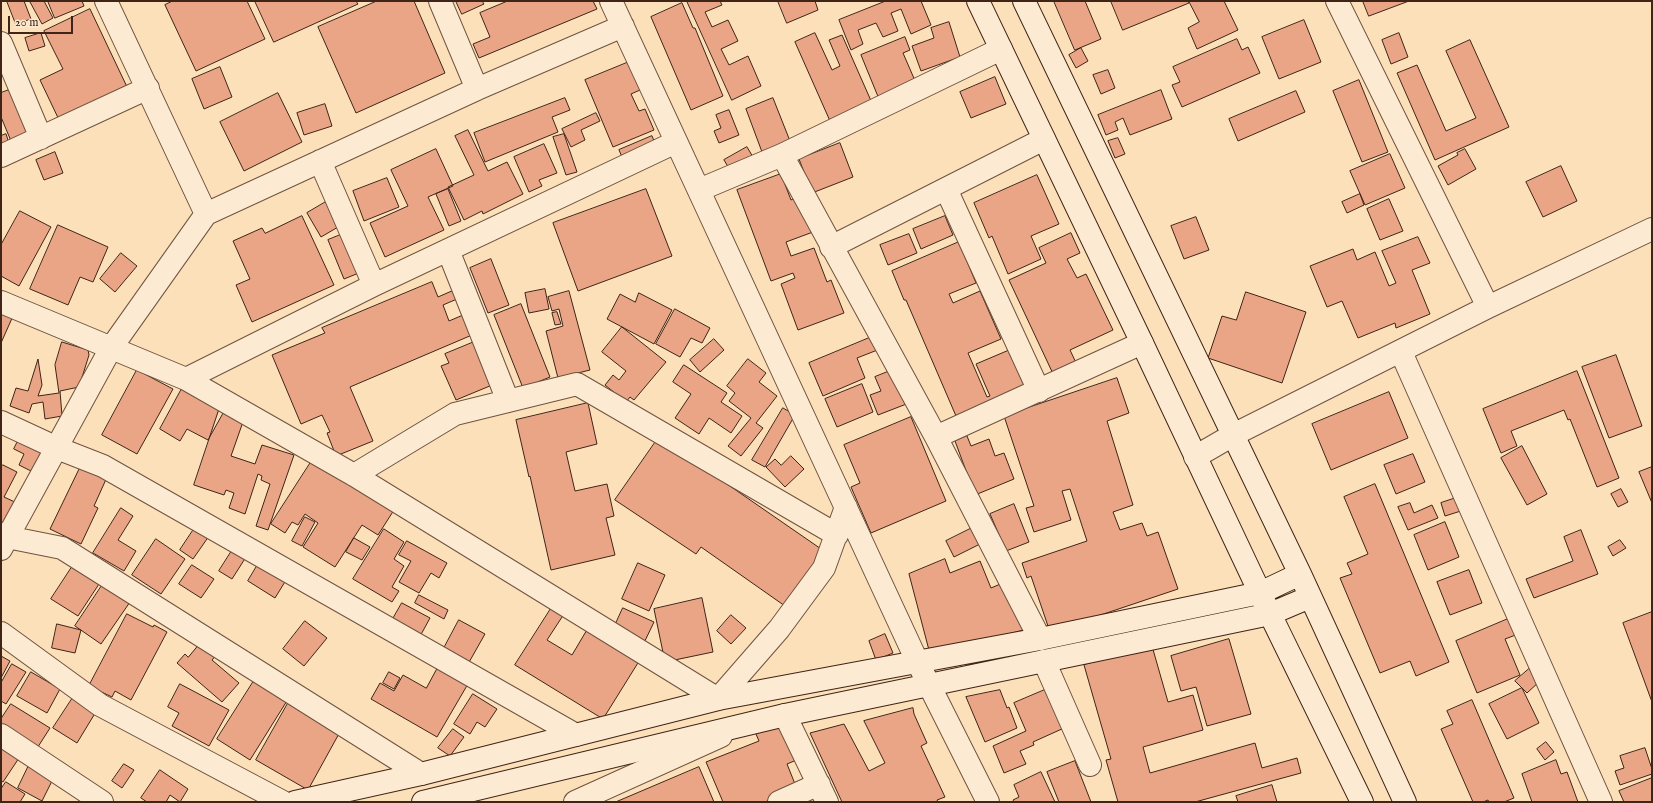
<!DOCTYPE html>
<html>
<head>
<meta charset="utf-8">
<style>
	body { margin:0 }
	#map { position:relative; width:1653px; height:803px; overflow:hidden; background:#fbe0b9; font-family:"IM FELL English",serif }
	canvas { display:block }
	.frame { position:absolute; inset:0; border:2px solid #402417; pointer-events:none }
	.scale { position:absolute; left:8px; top:16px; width:65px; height:18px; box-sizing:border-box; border:2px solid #402417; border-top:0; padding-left:5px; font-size:12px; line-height:14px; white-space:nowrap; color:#402417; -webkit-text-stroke:3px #fcebd2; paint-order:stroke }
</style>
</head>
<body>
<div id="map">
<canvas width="1653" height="803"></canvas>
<div class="frame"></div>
<div class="scale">20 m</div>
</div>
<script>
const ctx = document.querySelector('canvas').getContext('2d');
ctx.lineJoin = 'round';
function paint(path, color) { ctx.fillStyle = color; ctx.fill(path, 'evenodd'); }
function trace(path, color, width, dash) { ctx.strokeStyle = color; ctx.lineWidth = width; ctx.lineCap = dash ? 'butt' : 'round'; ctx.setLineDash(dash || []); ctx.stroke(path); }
const building = new Path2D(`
	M7,1h17l7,18 -15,5z
	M33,1h11l9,17 -11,6 -12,-22z
	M48,1h34l2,5 -29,12z
	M173,1h74l18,38 -69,32 -31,-66z
	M255,1h101l2,3 -84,38z
	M377,1h37l31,72 -89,40 -38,-86z
	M456,1h26l2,3 -22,10z
	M508,1h85l4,8 -118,49 -6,-14 17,-7 -10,-24z
	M687,1h33l2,4 -17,7 7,15 16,-7 10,21 -17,8 8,16 19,-9 13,30 -29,14z
	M778,1h37l3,9 -31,13z
	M886,1h35l10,24 -20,9 -10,-25 -10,4 7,18 -15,6 -7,-14 -18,7 5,14 -12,6 -12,-30z
	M1054,1h31l16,38 -26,11z
	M1111,1h77l1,2 -66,27z
	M1189,1h35l14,29 -41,19 -9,-21 11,-6z
	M1363,1h46l-40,15z
	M682,3l11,25h2l28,68 -32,14 -40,-93z
	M90,9l38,80 -67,35 -21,-44 23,-11 -19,-38z
	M1304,20l17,42 -42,17 -17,-42z
	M949,22l11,35 -39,14 -9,-25 22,-8 -3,-10z
	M41,33l4,13 -16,5 -4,-13z
	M815,33l17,37 8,-4 -11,-26 13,-5 30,68 -42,18 -35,-79z
	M1399,33l9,24 -17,7 -9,-24z
	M905,37l5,13 -7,3 13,30 -37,16 -18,-44z
	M1237,39l5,11 6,-3 12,26 -78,34 -10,-22 8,-3 -7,-15z
	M1470,40l39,87 -74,33 -38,-87 20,-8 29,66 30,-13 -30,-67z
	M1081,48l7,13 -12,7 -7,-13z
	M629,62l11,28 -9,4 8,17 6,-2 9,21 -41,17 -28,-67z
	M220,67l12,30 -28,12 -12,-30z
	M1108,70l7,18 -14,6 -8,-19z
	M995,77l11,27 -35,14 -11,-26z
	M1359,80l29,72 -26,10 -29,-71z
	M27,83l17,45 -33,13 -10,-24v-24z
	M1161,90l11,29 -42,16 -7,-17 -8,4 3,8 -12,5 -8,-20z
	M1296,91l9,21 -67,29 -9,-22z
	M278,93l24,49 -58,29 -24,-49z
	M565,98l5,12 -18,7 6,15 -73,30 -11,-29z
	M773,98l17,43 -28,11 -16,-43z
	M325,104l7,22 -28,9 -7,-22z
	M729,110l10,25 -20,8 -5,-12 7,-3 -5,-13z
	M596,113l4,8 -19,9 4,10 -14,7 -9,-18z
	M468,130l20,41 19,-9 16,32 -40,20 -1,-3 -18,9 -16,-33 26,-12 -19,-39z
	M6,134l4,12 -9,3v-13z
	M564,134l13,38 -11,3 -13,-38z
	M652,136l6,14 -33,14 -6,-14z
	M1118,138l7,16 -10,4 -7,-17z
	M840,143l13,34 -41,16 -13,-34z
	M544,144l13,29 -18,7 3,6 -13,6 -15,-35z
	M747,147l6,10 -23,13 -6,-10z
	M436,149l17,37 -25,11 16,33 -59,27 -15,-34 38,-17 -17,-36z
	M1465,149l11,20 -28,16 -10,-19 20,-11 -1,-2z
	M55,152l8,21 -19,7 -8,-20z
	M1390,154l15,34 -40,17 -15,-34z
	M1561,166l16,35 -34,16 -17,-35z
	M781,174l10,26 9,-4 13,36 -27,10 5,14 23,-8 13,34 4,-2 13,33 -46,17 -17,-46 14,-6 -2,-5 -22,8 -34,-91z
	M1037,175l22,49 -28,12 10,23 -33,15 -16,-38 -3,2 -15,-35z
	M387,178l12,29 -35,14 -11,-30z
	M448,189l13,32 -12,5 -13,-32z
	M646,189l26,67 -94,35 -25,-68z
	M1360,194l4,11 -17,8 -5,-11z
	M336,196l14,24 -29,17 -14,-24z
	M1389,199l14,32 -23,9 -13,-31z
	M20,211l31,16 -32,59 -18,-10v-31z
	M302,216l32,69 -82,37 -16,-37 14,-6 -17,-38 29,-13 3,5z
	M945,216l8,19 -32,14 -8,-20z
	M1196,217l13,33 -25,9 -13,-33z
	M58,225l50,22 -15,35 -13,-5 -12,28 -38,-16z
	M360,227l16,39 -32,13 -16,-39z
	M1071,233l9,20 -13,6 10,19 9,-4 27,56 -43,20 8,17 -23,11 -46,-98 37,-17 -7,-15z
	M909,234l8,19 -29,12 -8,-20z
	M1418,237l12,26 -18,7 18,44 -34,14 -1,-5 -37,15 -16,-37 -15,6 -17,-41 43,-17 4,11 18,-8 14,34 7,-3 -14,-32z
	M959,242l17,41 -27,11 4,9 27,-12 21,48 -33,14 19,44 3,-1 -14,-32 33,-14 16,37 -69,29 -50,-116h-2l-12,-29z
	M121,253l16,13 -22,26 -15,-13z
	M491,259l18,46 -21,8 -18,-45z
	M432,282l6,15 16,-7 3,9 -14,6 6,16 14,-6 9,20 -122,52 23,54 -37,15 -9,-23 3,-1 -8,-17 -21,9 -29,-69 53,-22 -3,-5z
	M545,289l4,20 -20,4 -4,-20z
	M569,291l21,79 -32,8 -12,-47 17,-5 -4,-17 -7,2 -4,-14z
	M1246,292l60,20 -24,71 -74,-25 14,-42 14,4z
	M639,293l33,17 -18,34 -47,-25 13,-25 15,8z
	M521,304l29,73 -27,11 -29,-73z
	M675,309l35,19 -8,15 -11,-5 -11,19 -24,-13z
	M1,310l12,6 -12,27z
	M557,312l4,12 -6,1 -3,-12z
	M622,327l44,35 -32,38 -4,-3 -4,5 -21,-17 8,-10 6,5 7,-9 -24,-19z
	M874,336l6,13 -23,9 8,20 -42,18 -14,-33z
	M714,339l10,11 -24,22 -10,-12z
	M479,340l18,43 -41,17 -15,-34 8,-3 -4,-9z
	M62,342l26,8 1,5 -10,32 -19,4 2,25 -17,3 -2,-17 -11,2 -3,9 -19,-7 6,-18 12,3 10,-32 4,26 -4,11 21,-3 -4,-28z
	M1616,355l26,71 -33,12 -27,-71z
	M748,359l18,14 -7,9 18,14 -21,27 7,5 -22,28 -13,-10 23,-28 -22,-17 6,-8 -8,-7z
	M684,365l43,28 -6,9 21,14 -11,17 -22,-15 -10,16 -24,-16 16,-24 -18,-12z
	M895,369l14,34 -31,12 -8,-20 11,-4 -6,-14z
	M137,370l36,19 -36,65 -35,-19z
	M1577,371l42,107 -22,9 -27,-68 -2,1 -4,-10 -53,21 6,15 -16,7 -18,-44z
	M1117,378l12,35 -22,8 26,84 -20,7 7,18 22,-7 5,13 11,-4 20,57 -128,43 -19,-56 -4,2 -5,-15 65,-22 -17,-52 -8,2 9,29 -37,12 -8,-24 8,-2 -30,-90z
	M185,383l42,23 -19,34 -21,-11 -7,12 -20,-12z
	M862,384l11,28 -36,15 -12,-28z
	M1389,392l19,46 -77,32 -19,-46z
	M588,403l9,41 -31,8 9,39 32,-7 7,32 -8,2 9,37 -64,15 -21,-94 -1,1 -13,-57z
	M783,408l12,7 -30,52 -13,-7z
	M219,410l25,9 -13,37 24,8 7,-19 32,10 -26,75 -12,-4 14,-42 -9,-4 1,-4 -4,-2 -13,40 -16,-6 5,-15 -8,-3 -2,5 -30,-10z
	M911,417l35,84 -75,32 -20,-46 9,-4 -16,-38z
	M21,435l30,14 -12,26 -20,-10 5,-11 -10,-5z
	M967,436l4,10 18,-7 6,17 9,-3 10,26 -39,16 -20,-54z
	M659,437l165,114 -39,55 -84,-59 -5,7 -81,-54z
	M1522,446l25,48 -20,11 -26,-47z
	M1413,454l12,28 -29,12 -12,-29z
	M791,456l13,13 -19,18 -19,-20 9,-8 6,6z
	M313,459l81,51 -16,25 -16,-10 -27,42 -32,-20 15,-24 -13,-9 -7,11 -6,-3 -7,11 -14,-9z
	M3,465l14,7 -13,25 13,6 -16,25v-61z
	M112,466l-18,40 4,2 -17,36 -31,-15 30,-62z
	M1652,467v36l-13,-31z
	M1375,484l74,178 -33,14 -6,-15 -30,12 -40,-95 12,-4 -5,-11 21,-9 -24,-57z
	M1621,489l7,13 -10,5 -7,-13z
	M1459,497l5,13 -19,6 -4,-13z
	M1410,503l4,10 18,-8 6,13 -30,12 -10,-23z
	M1014,504l15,38 -23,9 -16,-37z
	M121,508l12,8 -15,24 18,11 -12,20 -31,-18z
	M202,517l14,9 -23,33 -13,-9z
	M305,517l10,5 -13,24 -10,-5z
	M1445,522l14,35 -31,13 -14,-35z
	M976,526l8,16 -30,15 -8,-16z
	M384,529l20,13 -10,17 10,7 -12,21 7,4 -7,11 -39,-23z
	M1581,530l17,44 -64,24 -8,-19 47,-18 -9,-24z
	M240,538l13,8 -21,33 -13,-8z
	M354,538l16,9 -8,13 -16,-8z
	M156,539l29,20 -24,35 -29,-19z
	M1620,540l6,8 -13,8 -5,-9z
	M407,541l40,22 -8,15 -8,-5 -12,20 -20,-11 12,-21 -12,-6z
	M263,556l28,16 -16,26 -27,-17z
	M945,559l5,14 30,-12 11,27 14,-6 19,48 -94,24 -21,-80z
	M638,563l27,12 -16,36 -27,-12z
	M192,565l22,14 -13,19 -22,-14z
	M72,567l27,17 -21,32 -27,-17z
	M1469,570l13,33 -32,12 -13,-33z
	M103,584l27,18 -29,42 -26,-18z
	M419,595l29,15 -4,9 -29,-16z
	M702,598l11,54 -48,10 -11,-53z
	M402,603l28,15 -12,22 -28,-16z
	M552,607l12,7 -17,26 25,15 19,-32 50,35 -38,61 -88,-54z
	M623,608l31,14 -12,25 -30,-15z
	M1652,612v90l-29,-79z
	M127,614l26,13 1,-2 13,7 -36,68 -16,-9 -3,6 -23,-11z
	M731,615l15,13 -15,16 -14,-13z
	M1515,616l6,17 -16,6 15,36 -43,18 -21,-52z
	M459,620l26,14 -17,30 -25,-14z
	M305,621l22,17 -23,28 -21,-17z
	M57,624l24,6 -6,23 -23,-5z
	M885,634l8,19 -17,7 -7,-19z
	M1229,639l22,75 -44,12 -11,-39 -15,4 -10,-35z
	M203,640l15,13 -6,7 27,23 -17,19 -45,-39 8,-9 3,3z
	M1152,646l16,56 25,-7 10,35 -60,17 7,26 105,-30 7,25 35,-10 4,15 -106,29h-77l-12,-42 5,-1 -27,-94z
	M1,656l9,5 -9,17z
	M442,660l30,17 -35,60 -66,-38 9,-16 14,8 9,-16 23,13z
	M12,664l14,8 -20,32 -5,-3v-18z
	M1529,669l11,12 -13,12 -12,-12z
	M31,672l29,17 -13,24 -30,-17z
	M389,672l11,6 -6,11 -11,-6z
	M257,676l33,20 -40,64 -33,-21z
	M180,684l49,26 -20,36 -37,-20 7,-13 -11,-6z
	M1522,688l17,35 -32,16 -18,-35z
	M1047,689l17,39 -31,14 1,3 -14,6 6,13 -22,9 -11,-27 33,-15 -12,-28z
	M1000,690l7,18 2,-1 8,21 -32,14 -19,-45z
	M473,694l24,15 -12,18 -8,-5 -7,12 -16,-10z
	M74,696l23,14 -20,33 -24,-15z
	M291,698l50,32 -33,60 -52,-30z
	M1472,700l42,98 -10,4h-15l-1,-2 -5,2h-10l-32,-73 12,-5 -6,-13z
	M11,704l39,24 -16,25 -33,-21v-13z
	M913,708l1,6 13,29 -6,3 24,51 -8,3 1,2h-96l-32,-69 34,-9 25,47 16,-8 -21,-42z
	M784,723l15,36 -12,5 10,25 -32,13h-42l-17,-40 53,-21 -3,-7z
	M453,729l11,8 -14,19 -12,-8z
	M6,742l17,10 -20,30 -2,-1v-32z
	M1546,742l8,10 -9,8 -8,-11z
	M1645,748l7,21v5l-32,11 -5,-14 9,-3 -4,-12z
	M1556,760l5,14 6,-2 11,30h-46l-10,-28z
	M31,761l25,12 -14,28 -24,-13z
	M1075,761l16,41h-32l-12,-30z
	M124,764l10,6 -12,18 -10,-7z
	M699,767l15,35h-98z
	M160,770l28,19 -8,13 -10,-7 -4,7h-19l-6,-4z
	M1041,772l14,30h-41l-1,-2 6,-3 -5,-12z
	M1652,778v24h-28l-5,-11z
	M6,782l19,12 -5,8h-19v-13z
	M1272,785l5,17h-39l-2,-6z`);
paint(building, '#eaa587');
trace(building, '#402417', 1);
const street = new Path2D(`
	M106,1l100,213 271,-125 146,-63
	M440,1l37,88
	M611,1l306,660 71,141
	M1337,1l151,306
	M1,43l40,95
	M782,155l154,282 104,202
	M1,156l147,-68
	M320,161l54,124
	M946,189l93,202
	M699,190l83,-35 219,-106
	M831,247l213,-108
	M448,250l60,151
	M1,302l185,77 168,96 364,224 61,-70 45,-61 22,-61
	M1401,352l200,450
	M186,379l188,-94 302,-143
	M1,422l56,26 46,18 473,269
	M936,437l206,-94
	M1195,457l38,-22 255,-128 164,-78
	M354,475l101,-61 122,-30 260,151
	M1,534l6,3 55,11 359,226
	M1,549l110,-201 95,-134
	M1,633l99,72 183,97
	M1044,661l46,104
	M785,715l42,87
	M1,735l101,67
	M575,802l146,-66
	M779,802l40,-18`);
const secondary = new Path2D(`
	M978,1l164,342 128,271 92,188
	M1024,1l276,573 105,228
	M295,802l126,-28 297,-75 322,-60 220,-46 40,-19
	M423,802l362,-87 485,-101 40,-17`);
trace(street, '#6f5340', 24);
trace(secondary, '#402417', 24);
trace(street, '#fcebd2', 22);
trace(secondary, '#fcebd2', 22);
</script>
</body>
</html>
